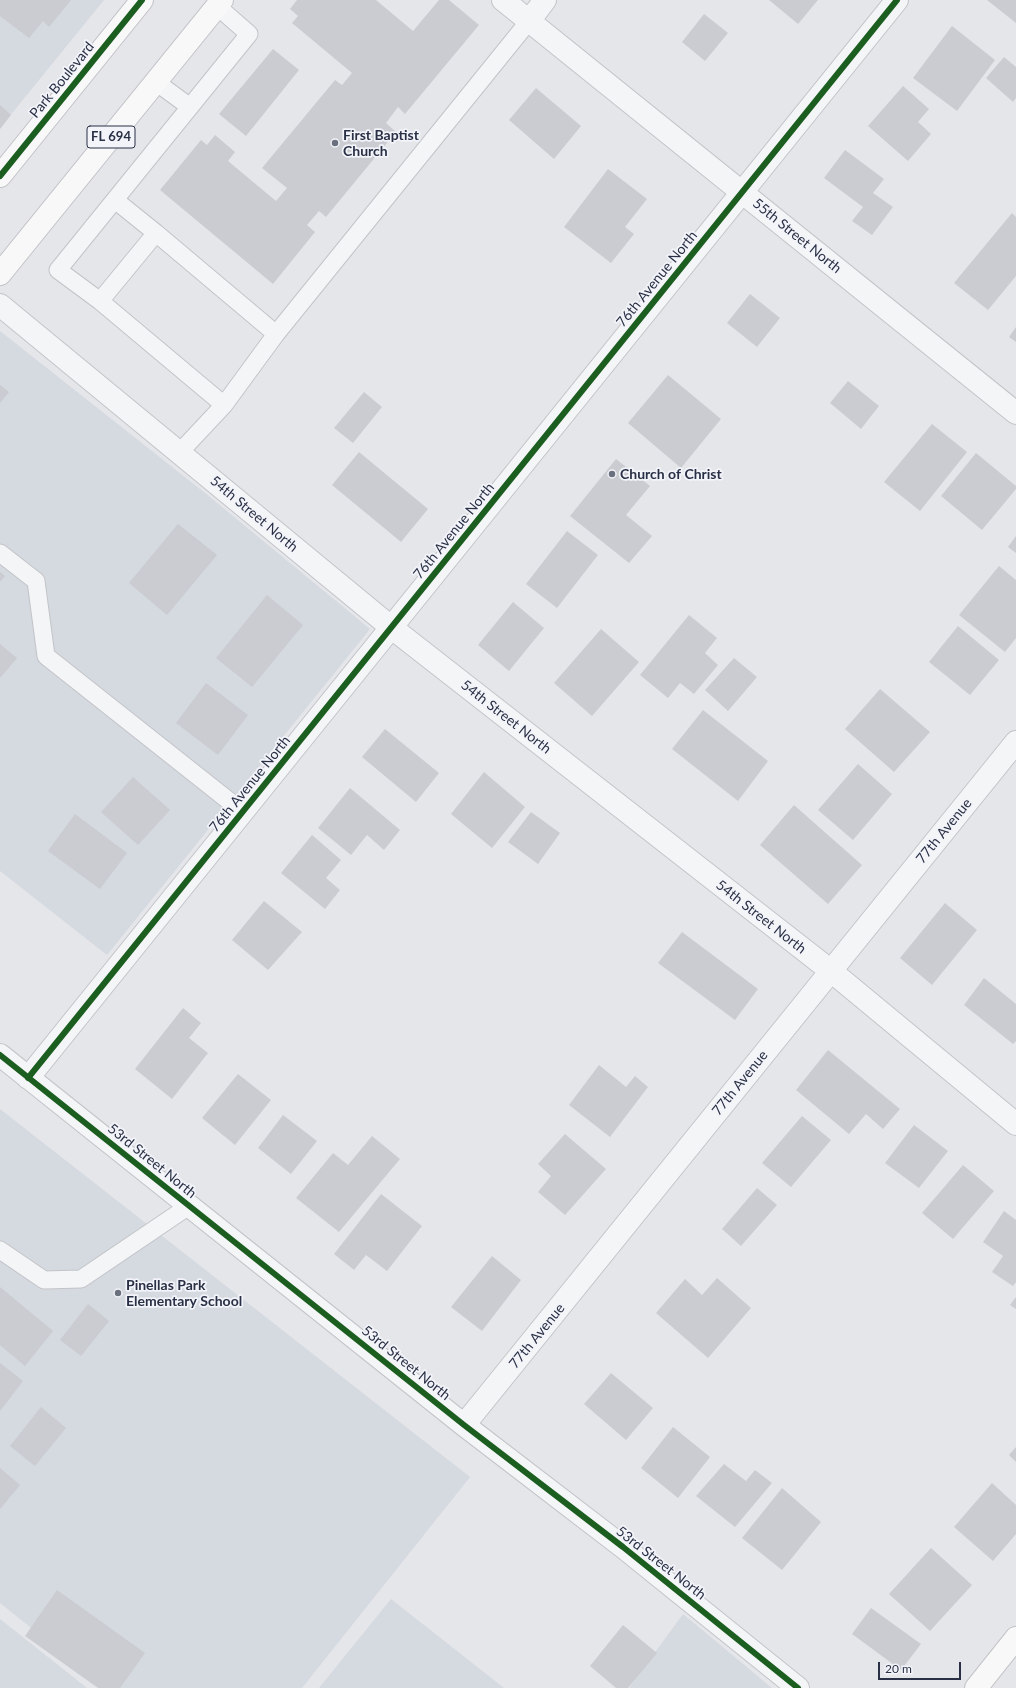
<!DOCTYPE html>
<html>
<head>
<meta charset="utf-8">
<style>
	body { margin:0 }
	#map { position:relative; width:1016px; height:1688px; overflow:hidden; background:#e5e6ea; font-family:Lato,sans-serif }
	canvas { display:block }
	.scale { position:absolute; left:878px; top:1662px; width:83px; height:18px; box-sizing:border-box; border:2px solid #293045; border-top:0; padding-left:5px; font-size:12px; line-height:14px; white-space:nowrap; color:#293045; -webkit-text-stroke:3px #f3f4f9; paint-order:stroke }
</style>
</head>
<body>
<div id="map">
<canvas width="1016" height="1688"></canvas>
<div class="scale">20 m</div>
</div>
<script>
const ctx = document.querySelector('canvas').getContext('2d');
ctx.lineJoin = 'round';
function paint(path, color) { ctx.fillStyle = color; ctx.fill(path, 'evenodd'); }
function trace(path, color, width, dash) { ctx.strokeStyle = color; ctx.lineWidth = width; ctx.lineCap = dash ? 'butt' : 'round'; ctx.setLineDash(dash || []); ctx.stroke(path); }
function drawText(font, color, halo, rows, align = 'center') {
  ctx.font = font + ' Lato,sans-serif'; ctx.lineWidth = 3.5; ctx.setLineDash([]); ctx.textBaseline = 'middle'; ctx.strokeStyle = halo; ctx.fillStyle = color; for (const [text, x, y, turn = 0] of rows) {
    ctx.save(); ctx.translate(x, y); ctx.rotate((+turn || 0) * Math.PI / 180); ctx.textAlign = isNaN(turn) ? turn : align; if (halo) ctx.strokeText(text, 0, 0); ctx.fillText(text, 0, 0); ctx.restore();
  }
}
paint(new Path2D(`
	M0,0h104l-104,128z
	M0,331l205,162 165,136 -263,326 -107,-84z
	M0,1109l470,368 -168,211h-195l-107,-85z
	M391,1599l113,89h-185z
	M683,1614l89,74h-143z
	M0,1619l87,69h-87z`), '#d5d9e0');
paint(new Path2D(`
	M0,0h71l-22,27 -6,-6 -14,17 -29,-22z
	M297,0h79l37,31 26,-31h10l30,25 -74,89 -7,-7 -12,16 10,9 -70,85 -7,-6 -12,14 8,7 -42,52 -113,-94 41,-50 6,5 8,-10 20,17 -7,9 48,40 11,-13 -25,-20 73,-88 7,5 10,-12 -60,-50 6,-7 -8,-7z
	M769,0h49l-20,24z
	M987,0h29v23z
	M704,14l24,19 -23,28 -23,-19z
	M952,26l43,34 -38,51 -44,-33z
	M273,49l26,21 -53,66 -27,-22z
	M1004,57l12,10v31l-3,4 -27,-24z
	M903,86l26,23 -11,13 13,12 -23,27 -40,-35z
	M536,88l45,38 -27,33 -45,-39z
	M0,105l11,10 -11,14z
	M845,150l39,29 -11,14 20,14 -21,28 -20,-14 11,-14 -39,-29z
	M608,169l39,30 -22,28 9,7 -23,29 -47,-36z
	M1012,213l4,4v59l-28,34 -34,-27z
	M750,294l30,24 -23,29 -30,-24z
	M1016,327v15l-7,-5z
	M668,375l53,44 -40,49 -53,-45z
	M848,381l31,25 -18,23 -31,-26z
	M0,385l9,7 -9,11z
	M364,392l18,15 -29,36 -19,-15z
	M932,424l35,28 -47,59 -36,-29z
	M359,452l69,57 -27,33 -69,-57z
	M976,453l40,33v3l-34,41 -41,-34z
	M616,459l34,27 -24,29 26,21 -23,27 -59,-47z
	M178,524l39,31 -50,60 -38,-32z
	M567,531l31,24 -41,53 -31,-24z
	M1016,536v17l-8,-6z
	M999,566l17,14v58l-11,14 -46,-37z
	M0,572l5,4 -5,6z
	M267,595l36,30 -51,62 -36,-29z
	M513,602l31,26 -35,43 -31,-26z
	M689,615l28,23 -12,15 13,12 -24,29 -14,-11 -12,15 -28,-23z
	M958,626l41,34 -29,35 -41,-33z
	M601,629l38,33 -47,54 -38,-33z
	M0,644l17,14 -17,20z
	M734,658l23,19 -29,34 -23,-21z
	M206,683l42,32 -30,40 -42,-32z
	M880,689l50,43 -36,40 -49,-43z
	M703,710l65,51 -30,40 -66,-52z
	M385,729l54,44 -23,29 -54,-45z
	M858,764l34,30 -39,46 -35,-30z
	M484,772l41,35 -33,41 -41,-34z
	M133,777l37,33 -32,35 -37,-33z
	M350,788l50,42 -16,20 -17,-15 -16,20 -33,-27z
	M794,805l68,60 -34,39 -68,-59z
	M531,812l29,21 -22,31 -30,-22z
	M75,814l52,39 -27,36 -52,-38z
	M312,835l29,25 -15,18 14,12 -15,19 -44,-36z
	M264,901l38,31 -34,38 -36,-30z
	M945,903l32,27 -45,55 -32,-27z
	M682,932l76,57 -23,31 -77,-57z
	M984,978l32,26v37l-3,3 -49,-39z
	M183,1008l18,15 -12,15 19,15 -36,46 -37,-30z
	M828,1050l72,59 -17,20 -17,-15 -17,20 -53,-44z
	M599,1065l27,22 9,-11 13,11 -38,50 -41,-32z
	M238,1074l33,26 -36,45 -33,-27z
	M283,1115l34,26 -26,33 -33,-26z
	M802,1116l29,24 -40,47 -29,-24z
	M914,1125l34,26 -29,37 -34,-25z
	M565,1134l41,35 -41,46 -27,-23 13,-16 -13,-12z
	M372,1136l28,23 -61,73 -43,-34 37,-45 15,12z
	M963,1165l31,26 -41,48 -31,-26z
	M757,1188l20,17 -36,41 -19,-17z
	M381,1194l41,32 -35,45 -21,-16 -12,15 -20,-16z
	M1004,1211l12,9v62l-3,4 -21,-14 11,-16 -20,-14z
	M492,1256l29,24 -39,51 -31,-24z
	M717,1278l34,30 -43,50 -52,-45 29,-34 17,16z
	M0,1287l53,44 -28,35 -25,-21z
	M1016,1297v12l-6,-4z
	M88,1304l21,17 -28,35 -21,-16z
	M0,1363l23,18 -23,30z
	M611,1373l42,35 -27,32 -42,-36z
	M41,1407l25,21 -31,38 -25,-20z
	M673,1427l37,30 -32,41 -37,-30z
	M1016,1447v15l-7,-7z
	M724,1464l22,17 9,-11 17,13 -37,44 -39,-31z
	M0,1468l20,17 -20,24z
	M992,1483l24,22v29l-23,27 -39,-34z
	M782,1488l39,34 -39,48 -40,-32z
	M931,1548l41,37 -42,46 -41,-37z
	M57,1590l88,63 -25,35h-22l-73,-52z
	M871,1608l50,36 -20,26 -49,-36z
	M623,1625l34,28 -29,35h-12l-26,-22z`), '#caccd1');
const lane = new Path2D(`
	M156,82l34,25
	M115,200l41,33
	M100,301l-42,-31 191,-236 -32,-28
	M224,405l-124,-104 56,-68 120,101
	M179,453l45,-48 52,-71 253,-313
	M0,553l36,28 10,75 197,156
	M0,1250l44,30 37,-1 108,-73`);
const street = new Path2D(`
	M503,0l513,413
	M529,21l16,-21
	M0,305l392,323 439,343 185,153
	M0,1055l464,370 159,122 175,141
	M28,1078l869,-1078
	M464,1425l552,-683`);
const secondary = new Path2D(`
	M976,1688l40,-50`);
const primary = new Path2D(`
	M0,176l142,-176
	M0,274l222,-274`);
trace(lane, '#c3c4c8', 19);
trace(street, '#c3c4c8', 24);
trace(secondary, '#c3c4c8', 24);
trace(primary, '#c1c3c8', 24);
trace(lane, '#f4f5f7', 17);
trace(street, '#f4f5f7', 22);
trace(secondary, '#f8f8f8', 22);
trace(primary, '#f8f8f8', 22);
trace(new Path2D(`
	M0,176l142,-176
	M0,1055l464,370 159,122 175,141
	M28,1078l869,-1078`), '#1b5e20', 6);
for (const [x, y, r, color] of [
	[335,143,4,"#6b707f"],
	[612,474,4,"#6b707f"],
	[118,1293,4,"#6b707f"]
]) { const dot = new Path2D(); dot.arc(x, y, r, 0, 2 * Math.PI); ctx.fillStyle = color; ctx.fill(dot); trace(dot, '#f3f4f9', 1.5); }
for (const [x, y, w] of [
	[111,137,48]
]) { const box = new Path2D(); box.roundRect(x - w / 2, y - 11, w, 22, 3); ctx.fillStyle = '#f3f4f9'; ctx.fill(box); trace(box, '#293045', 1); }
drawText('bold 13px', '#293045', null, [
	["FL 694",111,137]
]);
drawText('14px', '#293045', '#f3f4f9', [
	["Park Boulevard",62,80,-51],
	["55th Street North",797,236,39],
	["76th Avenue North",657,279,-51],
	["54th Street North",254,514,40],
	["76th Avenue North",454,531,-51],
	["54th Street North",506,717,38],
	["76th Avenue North",250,784,-51],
	["77th Avenue",944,831,-51],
	["54th Street North",761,917,38],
	["77th Avenue",740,1083,-51],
	["53rd Street North",152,1161,39],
	["77th Avenue",537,1336,-51],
	["53rd Street North",406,1363,39],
	["53rd Street North",661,1563,38]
]);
drawText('bold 14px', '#293045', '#f3f4f9', [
	["First Baptist",343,135],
	["Church",343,151],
	["Church of Christ",620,474],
	["Pinellas Park",126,1285],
	["Elementary School",126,1301]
], 'left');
</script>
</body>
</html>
